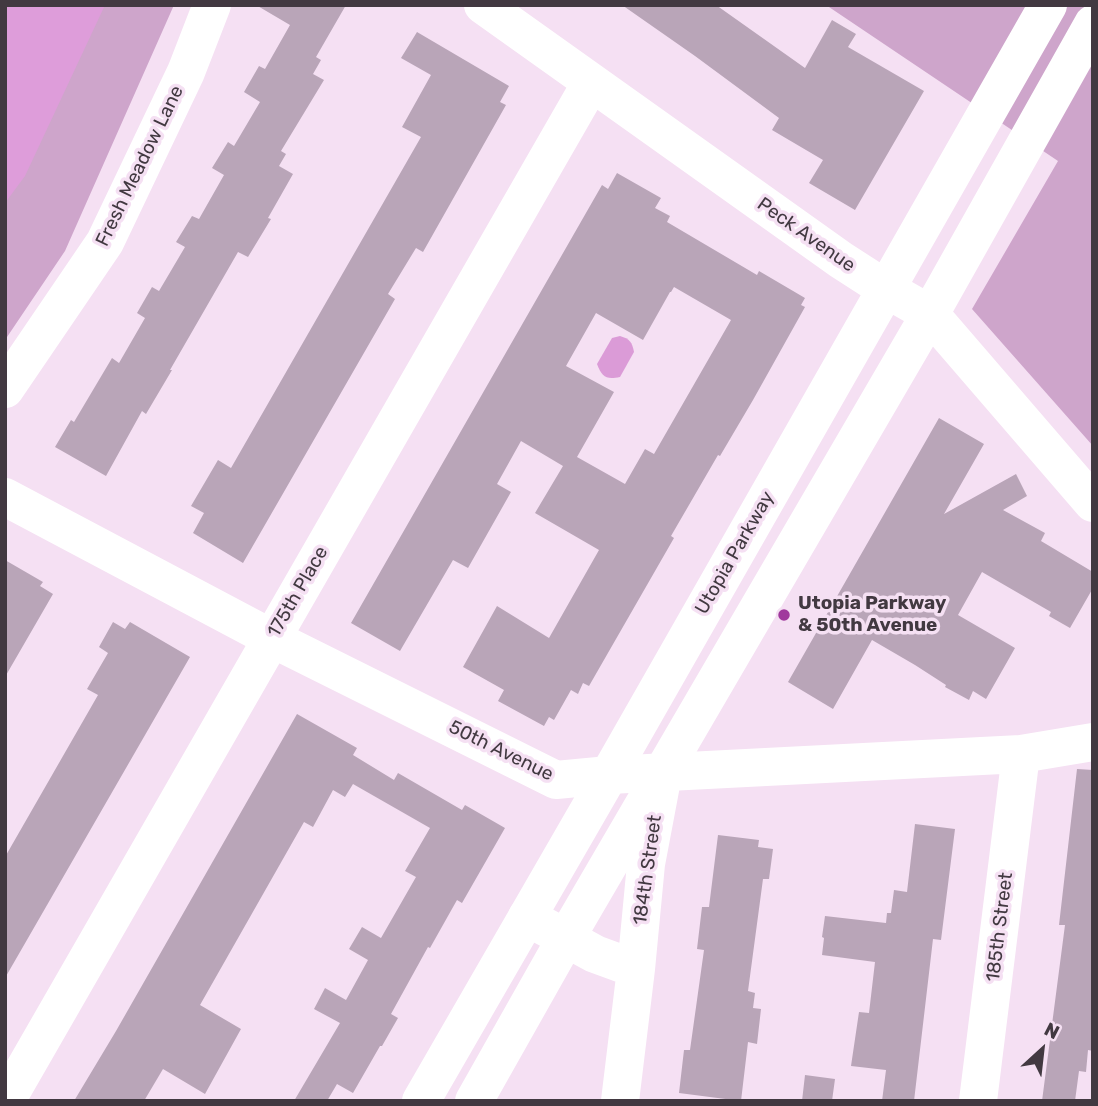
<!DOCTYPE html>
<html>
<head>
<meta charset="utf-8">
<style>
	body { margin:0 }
	#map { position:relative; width:1098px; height:1106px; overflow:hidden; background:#f5e0f3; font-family:Rubik,sans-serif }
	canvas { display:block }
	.frame { position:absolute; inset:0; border:7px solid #423941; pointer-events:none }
	.north { position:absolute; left:1007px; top:1015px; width:70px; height:70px; -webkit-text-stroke:5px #f5e0f3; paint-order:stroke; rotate:27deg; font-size:19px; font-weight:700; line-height:28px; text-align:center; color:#423941 }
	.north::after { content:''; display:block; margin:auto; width:24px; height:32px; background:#423941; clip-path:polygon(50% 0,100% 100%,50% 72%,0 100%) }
</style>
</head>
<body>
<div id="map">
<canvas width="1098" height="1106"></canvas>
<div class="frame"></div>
<div class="north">N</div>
</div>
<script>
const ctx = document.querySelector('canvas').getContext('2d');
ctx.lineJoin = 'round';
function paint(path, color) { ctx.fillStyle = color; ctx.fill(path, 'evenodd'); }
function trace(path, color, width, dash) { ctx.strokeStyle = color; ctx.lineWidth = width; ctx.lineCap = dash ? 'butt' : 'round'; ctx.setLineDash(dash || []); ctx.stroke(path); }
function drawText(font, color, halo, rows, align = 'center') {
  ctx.font = font + ' Rubik,sans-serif'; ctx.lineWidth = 7; ctx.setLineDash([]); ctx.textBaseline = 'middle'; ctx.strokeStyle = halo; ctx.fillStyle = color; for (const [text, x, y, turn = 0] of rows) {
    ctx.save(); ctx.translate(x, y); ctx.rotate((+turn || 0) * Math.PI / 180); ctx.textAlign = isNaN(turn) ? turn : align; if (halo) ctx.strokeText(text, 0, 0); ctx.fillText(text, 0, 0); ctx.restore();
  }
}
paint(new Path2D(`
	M5,5h169l-109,246 -60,89z
	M826,5h267v441l-121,-137 86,-148z`), '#cea5cb');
paint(new Path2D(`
	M5,5h100l-80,171 -20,27z`), '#de9dda');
paint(new Path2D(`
	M620,336c10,3 12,6 14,16l-14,25c-14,3 -18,0 -23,-13l15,-26z`), '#db9bd7');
paint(new Path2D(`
	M256,5h90l-30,52 5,3 -8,14 11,6 -43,71 5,3 -7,12 14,8 -25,44 3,1 -23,38 -10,-5 -68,118h2l-26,44 -4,-3 -36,65 -51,-29 16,-27 3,2 38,-64 7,5 26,-45 -8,-5 15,-26 7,4 26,-44 -9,-5 16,-26 7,3 25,-44 -12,-7 16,-26 6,4 26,-44 -16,-10 15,-26 6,3 25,-44z
	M622,5h94l89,63 27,-48 24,14 -8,13 76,44 -69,119 -46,-27 14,-23 -51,-30 7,-12 -84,-62z
	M417,32l92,54 -9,16 6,3 -83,147 -7,-4 -28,46 7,5 -152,264 -50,-30 11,-20 -13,-7 27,-46 13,8 190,-331 -19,-10 29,-52 -30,-17z
	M617,173l44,25 -6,10 15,8 -3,6 90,53 2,-4 46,27 -4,7 4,2 -52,93 -33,56 -2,-1 -47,81 3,2 -85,148 -6,-3 -5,11 -7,-4 -17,30 -5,-3 -5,9 -46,-25 6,-11 -41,-23 34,-61 52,32 50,-88 -64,-37 28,-47 -42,-25 -24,43 14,8 -43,76 -15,-8 -53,91 -49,-28 251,-438 6,4zM674,287l57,33 -77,134 -9,-5 -20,35 -48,-27 37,-65 -48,-26 30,-53 47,27 27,-48h1z
	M939,418l45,26 -40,70 72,-40 11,22 -24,14 42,23 -4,8 52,31v16l-23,40 -21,-12 2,-4 -69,-40 -24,43 57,33 -29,51 -13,-8 -4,9 -24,-13 1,-2 -31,-20 -43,-25 -39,69 -45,-27z
	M5,560l38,22 -3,4 13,8 -48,83z
	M113,622l12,7 5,-7 60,35 -185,321v-121l93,-162 -11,-6 21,-36 -9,-6z
	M297,714l60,34 -4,7 41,25 4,-7 64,37 3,-5 40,23 -43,75 -5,-3 -27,48 -2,-1 -37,67 7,4 -16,28h-2l-27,47 -16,-9 -10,17h-33l46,-78 -26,-14 11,-21 21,12 22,-40 -19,-11 13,-22 19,11 35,-61 -11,-6 25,-43 -77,-44 -8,13 -12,-7 -20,37 -9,-5 -104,183 41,24 -36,65 -42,-25 -19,32h-70l42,-70z
	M1077,769l16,1v281l-5,-1 -2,22 -7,-1 -4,30h-33l23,-176h-6z
	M915,824l40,5 -14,111 -8,-1 -19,162h-32l4,-31 -35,-4 8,-54 10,1 6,-51 -53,-7 2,-17 -2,-1 3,-21 61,7 1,-10h4l3,-23 13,2z
	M718,835l41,5 -1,7 15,2 -4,30h-6l-15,112 7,2 -2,15 8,1 -4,35 -9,-2 -7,59 -62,-8 5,-43h6l14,-100 -7,-1 5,-42h7z
	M805,1075l30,4 -3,22h-30z`), '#b9a5b8');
trace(new Path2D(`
	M483,5l358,255 45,29 44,25 163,189
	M5,389l100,-147 81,-170 26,-67
	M5,497l266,141 285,142 53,-5 412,-21 72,-12
	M527,917l68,37 41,15
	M6,1101l585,-1018
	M620,1101l16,-132 10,-105 17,-90
	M978,1101l43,-347`), '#fff', 38);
trace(new Path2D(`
	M421,1101l188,-326 439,-770
	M474,1101l92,-163 364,-624 163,-290`), '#fff', 38);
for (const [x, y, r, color] of [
	[784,615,7,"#a0399d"]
]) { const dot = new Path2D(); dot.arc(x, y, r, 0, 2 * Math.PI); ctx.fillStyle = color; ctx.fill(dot); trace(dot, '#f5e0f3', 2.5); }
drawText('19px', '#423941', '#f5e0f3', [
	["Fresh Meadow Lane",140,166,-64],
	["Peck Avenue",806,235,35],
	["Utopia Parkway",735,553,-60],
	["175th Place",298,592,-60],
	["50th Avenue",501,751,26],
	["184th Street",648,870,-82],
	["185th Street",1000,927,-83]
]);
drawText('bold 19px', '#423941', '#f5e0f3', [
	["Utopia Parkway",798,604],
	["& 50th Avenue",798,626]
], 'left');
</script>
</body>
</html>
